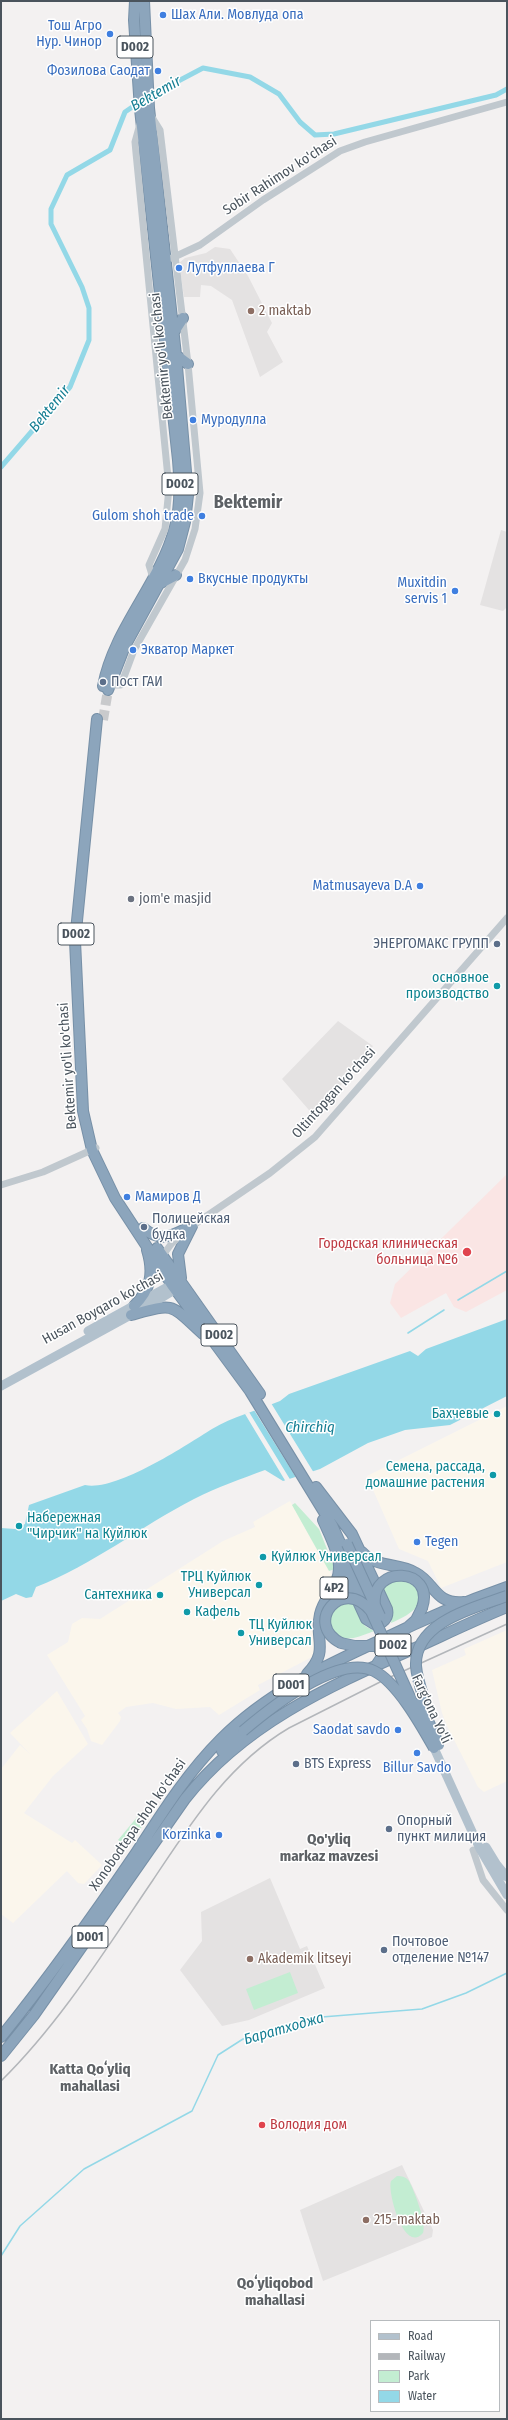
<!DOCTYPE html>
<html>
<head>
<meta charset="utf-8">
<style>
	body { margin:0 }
	#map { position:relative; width:508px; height:2420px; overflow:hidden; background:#f3f1f1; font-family:"Fira Sans Condensed",sans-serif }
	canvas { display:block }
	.frame { position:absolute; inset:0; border:2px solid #4a545d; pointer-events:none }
	.legend { position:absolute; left:370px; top:2320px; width:130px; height:92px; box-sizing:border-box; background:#fff; border:1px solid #b7bbbe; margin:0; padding:5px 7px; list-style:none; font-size:12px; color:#4a545d }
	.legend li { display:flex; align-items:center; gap:8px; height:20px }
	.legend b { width:20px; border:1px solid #b7bbbe }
</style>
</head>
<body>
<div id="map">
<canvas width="508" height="2420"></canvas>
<div class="frame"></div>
<ul class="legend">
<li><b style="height:5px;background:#b2c1cd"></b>Road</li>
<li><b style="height:5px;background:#b3b6ba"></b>Railway</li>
<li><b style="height:11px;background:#c3edd2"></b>Park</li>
<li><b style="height:11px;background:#93d8e7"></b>Water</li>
</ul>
</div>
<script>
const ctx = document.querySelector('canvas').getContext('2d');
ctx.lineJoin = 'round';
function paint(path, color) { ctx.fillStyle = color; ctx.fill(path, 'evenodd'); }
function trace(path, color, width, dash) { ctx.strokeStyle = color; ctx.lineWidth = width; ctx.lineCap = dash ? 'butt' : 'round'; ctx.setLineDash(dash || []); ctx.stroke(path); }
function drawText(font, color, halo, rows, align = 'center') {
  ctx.font = font + ' "Fira Sans Condensed",sans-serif'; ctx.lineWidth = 3; ctx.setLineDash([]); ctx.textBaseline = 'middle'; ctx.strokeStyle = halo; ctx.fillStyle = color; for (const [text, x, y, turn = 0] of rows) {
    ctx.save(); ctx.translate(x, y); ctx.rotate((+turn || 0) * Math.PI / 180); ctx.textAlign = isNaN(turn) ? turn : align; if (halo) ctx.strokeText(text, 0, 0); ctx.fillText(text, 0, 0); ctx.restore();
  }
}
paint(new Path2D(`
	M507,1406v156l-66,26 -13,-27 -29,-12 -32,-73z
	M290,1501l43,76 -18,32 -1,47 -56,29 2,5 -41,25 -9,-8 -34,2 -23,-6 -27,4 -8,6 3,4 -1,4 -18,24 -11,-4 -4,-12 -6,-9 4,-4 -38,-61 21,-13 4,-18 10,-6 18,1 123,-78 32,-14 -2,-5z
	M507,1630v151l-23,11 -6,-5 -31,-61 -5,-13 -10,-43 34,-15 -2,-6z
	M57,1691l31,53 -35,32 -29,37 48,30 3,-3 27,25 -18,19 -6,-1 -11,-12 -54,52 -12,-9v-145l19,-24 11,10 -21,-22z`), '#fbf6ec');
paint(new Path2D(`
	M215,247l15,2 18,27 24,47 -5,9 16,30 -23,15 -28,-77 -21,-14 -10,-1 -1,12h-16l-5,-34 6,-5 21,-5z
	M501,530l6,2v75l-4,4 -23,-6z
	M338,1021l35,25 -58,71 -33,-38z
	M270,1878l30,71 7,-3 18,42 -76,32 -27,6 -42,-56 22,-29 -1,-29z
	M402,2165l31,65 -1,7 -109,44 -23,-71z`), '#e4e2e2');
paint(new Path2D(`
	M507,1174v116l-41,22 -12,-5 -8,-14 -45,25 -11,-15 5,-19z`), '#fae5e4');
paint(new Path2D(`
	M295,1503l24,26 16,40 -6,2 -37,-66z
	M407,1580c28,19 6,34 -16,43l2,-13 -10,-22 6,-6z
	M352,1602l13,24 9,5c-20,8 -40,16 -45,-12l9,-14z
	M138,1816l5,9 -15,22 -10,-7z
	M290,1972l8,21 -44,17 -8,-21z
	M397,2176c5,0 9,1 12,5 5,9 18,43 14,52 -19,22 -36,-42 -32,-52z`), '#c3edd2');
paint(new Path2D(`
	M507,1319v77l-57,29 -45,5 -37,13 -48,26 -37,12 -18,-11c-24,9 -48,17 -71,29 -53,27 -101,66 -158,88l-4,10 -6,1 -10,-4 -15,7v-73l14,1 10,-5 4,-19 56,-20c30,7 100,-39 127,-56 20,-12 46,-19 68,-28l9,-7 121,-43 8,5 8,-7z`), '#93d8e7');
paint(new Path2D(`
	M271,1403l43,70 -17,6 -43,-69z
	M249,1412l42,69 -5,1 -41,-68z`), '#f3f1f1');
trace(new Path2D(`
	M458,1300l49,-29
	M408,1333l36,-23
	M1,2256l19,-30 64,-57 108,-58 26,-56 25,-16 34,-6 45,-16 100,-8 44,-16 41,-20`), '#93d8e7', 1.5);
trace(new Path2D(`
	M148,97l55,-29 47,9 29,17 21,28 15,13 19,-1 162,-39 11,-6
	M1,467l69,-80 19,-47v-32l-7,-21 -31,-63v-15l16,-34 43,-25 15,-38 16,-11`), '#93d8e7', 5);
trace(new Path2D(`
	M103,720l5,-30`), '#c9cacc', 10, [10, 5]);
const highway = new Path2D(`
	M174,332l9,-14
	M176,355l12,9
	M159,584l17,-9
	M103,686c11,-58 57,-102 72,-159 6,-22 5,-45 3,-67l-38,-351 -6,-89 1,-19
	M108,690l17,-44 53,-97 7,-27 3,-27 -12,-140 -27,-247 -5,-107
	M97,719l-22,222 8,170 9,39 23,48 57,87 78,106 82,134 39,86
	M143,1228c20,16 29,7 49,-2
	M157,1248l103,146
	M181,1278l-3,-24 14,-28
	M134,1306c17,-17 20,-33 13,-56
	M131,1315c45,-12 38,-12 72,19
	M316,1487l36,47 35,75c2,9 -4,15 -13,15l-8,-5 -28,-61
	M362,1552c16,17 36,10 54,21 19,10 19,32 48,29
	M341,1643l14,3h22l6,9 -6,9
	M412,1649l-10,-3 -3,-11 17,-15 6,-12
	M307,1674c23,-24 7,-34 13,-60 4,-18 20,-28 19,-48 0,-14 -10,-32 -16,-46
	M222,1751l21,-20
	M1,2037c48,-59 92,-121 135,-184 26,-40 51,-80 85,-114 46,-46 103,-73 160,-99 41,-20 83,-38 126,-53
	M1,2056l33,-41 151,-216c59,-75 143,-112 228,-150 31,-14 62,-29 94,-42`);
trace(highway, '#7790a7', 12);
trace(new Path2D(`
	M140,124l-5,18 1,11 33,335 -4,41 -16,36 4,13
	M172,258l28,-13 63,-45 77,-49 25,-9 142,-40
	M110,685h11l13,-35 51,-90 10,-31 5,-36 -12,-129 -28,-234 -10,-16
	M1,1185l42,-13 53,-24
	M160,1259l12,-16 20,-17 78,-53 45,-36 192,-219
	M473,1850l10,30 24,30`), '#c0c8ce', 7);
trace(new Path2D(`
	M88,1331l85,-47
	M1,1386l157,-86 18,-11 4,-5
	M434,1748l46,101 27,46
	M486,1847l11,18 10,12`), '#b2c1cd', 9);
trace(highway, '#8ca5bc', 10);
trace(new Path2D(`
	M1,2081c59,-58 105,-132 152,-201 38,-57 75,-116 136,-152l97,-49 121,-55`), '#b3b6ba', 1.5);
const highwayBridge = new Path2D(`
	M347,1544l33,72
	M375,1605c-5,-41 61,-38 47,3
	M341,1643c-38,-19 1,-68 30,-32l47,104
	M420,1703l19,42
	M428,1711c-4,-14 -11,-30 -12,-45 -2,-44 58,-58 91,-70
	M243,1731c26,-22 95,-78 131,-60 23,11 47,54 60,77`);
trace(highwayBridge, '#7790a7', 12, []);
trace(highwayBridge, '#8ca5bc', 10);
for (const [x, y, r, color] of [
	[163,15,4,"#3f7fe0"],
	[110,34,4,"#3f7fe0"],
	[158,71,4,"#3f7fe0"],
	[179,268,4,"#3f7fe0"],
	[251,311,4,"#8d6e63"],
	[193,420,4,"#3f7fe0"],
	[202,516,4,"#3f7fe0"],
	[190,579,4,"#3f7fe0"],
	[455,591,4,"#3f7fe0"],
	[133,650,4,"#3f7fe0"],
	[103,682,4,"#5c6f8a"],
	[420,886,4,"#3f7fe0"],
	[131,899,4,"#6b7280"],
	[497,944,4,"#5c6f8a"],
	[497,986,4,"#0f9aa8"],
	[127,1197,4,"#3f7fe0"],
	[144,1227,4,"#5c6f8a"],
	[467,1252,5,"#e0444e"],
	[497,1414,4,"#0f9aa8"],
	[493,1475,4,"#0f9aa8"],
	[19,1526,4,"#0f9aa8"],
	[417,1542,4,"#3f7fe0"],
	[263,1557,4,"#0f9aa8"],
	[259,1585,4,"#0f9aa8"],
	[160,1595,4,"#0f9aa8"],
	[187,1612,4,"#0f9aa8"],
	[241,1633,4,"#0f9aa8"],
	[398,1730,4,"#3f7fe0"],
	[417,1753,4,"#3f7fe0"],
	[296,1764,4,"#5c6f8a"],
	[389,1829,4,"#5c6f8a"],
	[219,1835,4,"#3f7fe0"],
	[384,1950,4,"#5c6f8a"],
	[250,1959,4,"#8d6e63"],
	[262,2125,4,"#e0444e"],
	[366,2220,4,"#8d6e63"]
]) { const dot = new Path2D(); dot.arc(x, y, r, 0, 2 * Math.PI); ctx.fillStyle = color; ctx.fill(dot); trace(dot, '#fff', 1.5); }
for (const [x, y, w] of [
	[135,47,36],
	[180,484,36],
	[76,934,36],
	[219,1335,36],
	[334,1588,28],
	[393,1645,36],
	[291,1685,36],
	[90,1937,36]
]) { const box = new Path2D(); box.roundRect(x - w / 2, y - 11, w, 22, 3); ctx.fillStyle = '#fff'; ctx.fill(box); trace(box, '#4a545d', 1); }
drawText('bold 13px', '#4a545d', null, [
	["D002",135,47],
	["D002",180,484],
	["D002",76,934],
	["D002",219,1335],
	["4P2",334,1588],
	["D002",393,1645],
	["D001",291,1685],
	["D001",90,1937]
]);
drawText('14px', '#366cbe', '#fff', [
	["Шах Али. Мовлуда опа",171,15],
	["Тош Агро",102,26,"right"],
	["Нур. Чинор",102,42,"right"],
	["Фозилова Саодат",150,71,"right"],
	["Лутфуллаева Г",187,268],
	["Муродулла",201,420],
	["Gulom shoh trade",194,516,"right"],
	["Вкусные продукты",198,579],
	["Muxitdin",447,583,"right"],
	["servis 1",447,599,"right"],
	["Экватор Маркет",141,650],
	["Matmusayeva D.A",412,886,"right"],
	["Мамиров Д",135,1197],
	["Tegen",425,1542],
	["Saodat savdo",390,1730,"right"],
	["Billur Savdo",417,1768,"center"],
	["Korzinka",211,1835,"right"]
], 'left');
drawText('14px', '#4a545d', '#fff', [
	["Sobir Rahimov ko'chasi",280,176,-33],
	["Bektemir yo'li ko'chasi",162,356,-96],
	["Bektemir yo'li ko'chasi",68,1066,-94],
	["Oltintopgan ko'chasi",334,1093,-48],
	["Husan Boyqaro ko'chasi",103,1308,-29],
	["Farg'ona Yo'li",431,1709,65],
	["Xonobodtepa shoh ko'chasi",138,1825,-55]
]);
drawText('14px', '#785e54', '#fff', [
	["2 maktab",259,311],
	["Akademik litseyi",258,1959],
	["215-maktab",374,2220]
], 'left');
drawText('14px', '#4e5e75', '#fff', [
	["Пост ГАИ",111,682],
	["ЭНЕРГОМАКС ГРУПП",489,944,"right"],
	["Полицейская",152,1219],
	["будка",152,1235],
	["BTS Express",304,1764],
	["Опорный",397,1821],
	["пункт милиция",397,1837],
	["Почтовое",392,1942],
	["отделение №147",392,1958]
], 'left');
drawText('14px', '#5b616d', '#fff', [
	["jom'e masjid",139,899]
], 'left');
drawText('14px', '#0d838f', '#fff', [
	["основное",489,978],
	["производство",489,994],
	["Бахчевые",489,1414],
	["Семена, рассада,",485,1467],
	["домашние растения",485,1483],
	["Набережная",27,1518,"left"],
	["\"Чирчик\" на Куйлюк",27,1534,"left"],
	["Куйлюк Универсал",271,1557,"left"],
	["ТРЦ Куйлюк",251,1577],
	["Универсал",251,1593],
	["Сантехника",152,1595],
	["Кафель",195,1612,"left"],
	["ТЦ Куйлюк",249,1625,"left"],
	["Универсал",249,1641,"left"]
], 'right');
drawText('14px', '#be3a42', '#fff', [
	["Городская клиническая",458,1244],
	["больница №6",458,1260],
	["Володия дом",270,2125,"left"]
], 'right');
drawText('italic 15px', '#167f94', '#fff', [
	["Bektemir",156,94,-30],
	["Bektemir",50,409,-51],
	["Chirchiq",310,1428],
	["Баратходжа",284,2029,-16]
]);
drawText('bold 15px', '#5d6165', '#fff', [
	["Qo'yliq",329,1840],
	["markaz mavzesi",329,1857],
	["Katta Qoʻyliq",90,2070],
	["mahallasi",90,2087],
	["Qoʻyliqobod",275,2284],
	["mahallasi",275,2301]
]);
drawText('bold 18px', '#5d6165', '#fff', [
	["Bektemir",248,503]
]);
</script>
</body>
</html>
